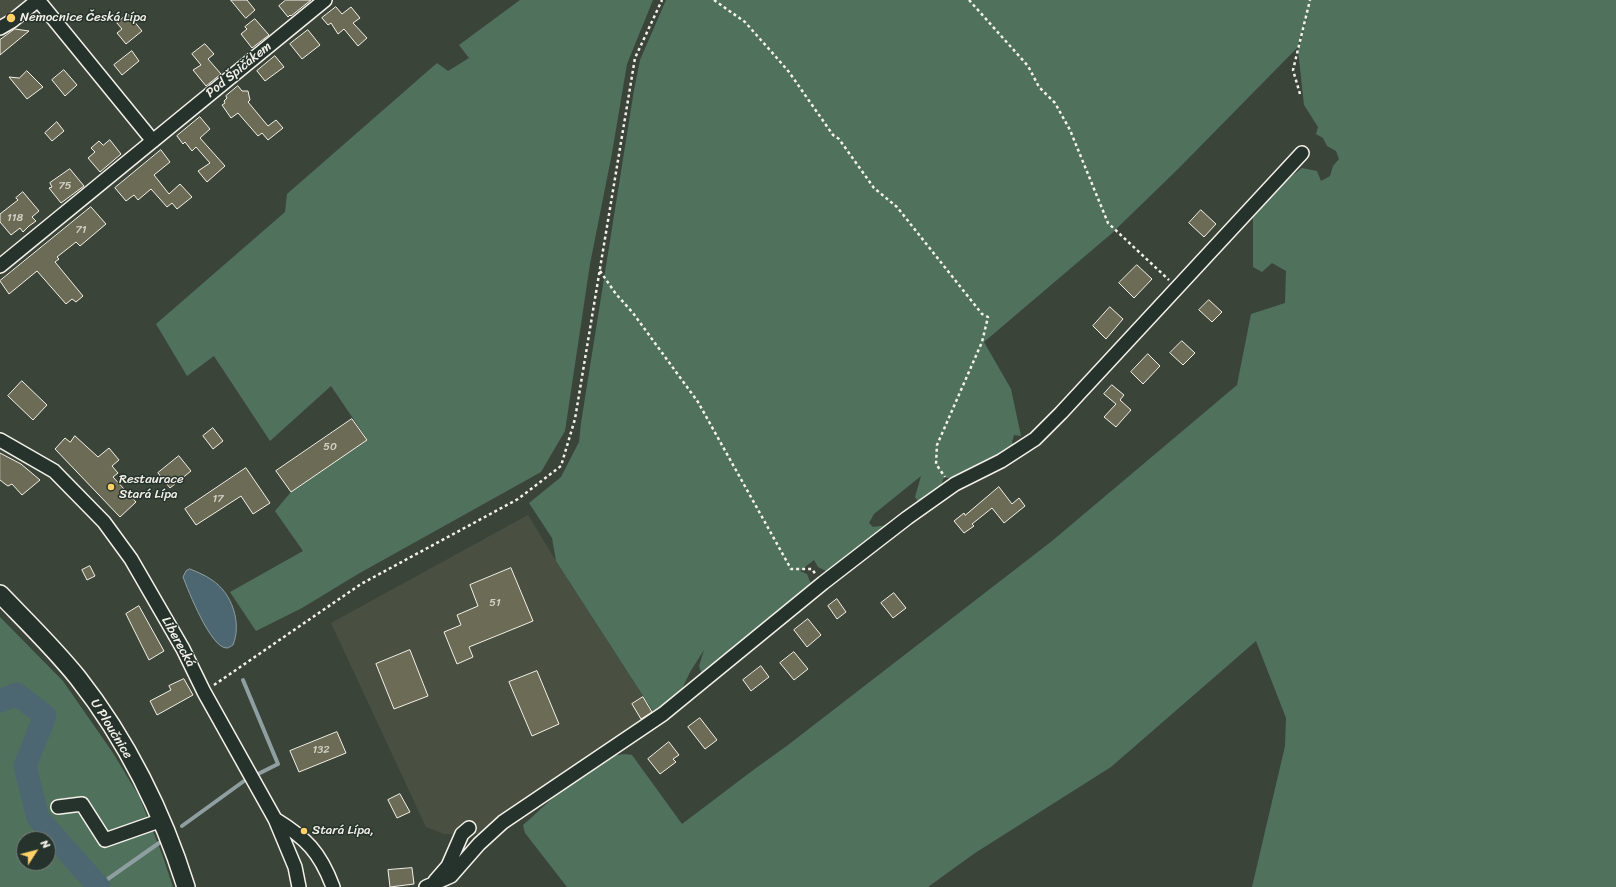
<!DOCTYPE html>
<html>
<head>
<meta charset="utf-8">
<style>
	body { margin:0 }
	#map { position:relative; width:1616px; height:887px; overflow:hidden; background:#3b4439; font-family:Sriracha,sans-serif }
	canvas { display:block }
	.north { position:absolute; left:16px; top:831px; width:40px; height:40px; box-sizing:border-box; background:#26332d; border:1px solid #787f78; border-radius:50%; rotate:54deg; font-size:11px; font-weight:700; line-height:16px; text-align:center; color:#f4f1e8 }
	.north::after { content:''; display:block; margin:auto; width:14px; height:18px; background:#ffd166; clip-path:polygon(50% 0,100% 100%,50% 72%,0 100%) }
</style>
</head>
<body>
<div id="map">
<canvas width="1616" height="887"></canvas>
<div class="north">N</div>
</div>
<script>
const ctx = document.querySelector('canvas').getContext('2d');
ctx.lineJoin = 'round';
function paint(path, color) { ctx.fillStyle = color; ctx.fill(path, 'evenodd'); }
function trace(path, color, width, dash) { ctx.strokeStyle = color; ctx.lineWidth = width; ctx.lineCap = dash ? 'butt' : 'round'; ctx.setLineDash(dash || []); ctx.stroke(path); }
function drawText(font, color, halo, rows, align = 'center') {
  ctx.font = font + ' Sriracha,sans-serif'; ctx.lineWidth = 3; ctx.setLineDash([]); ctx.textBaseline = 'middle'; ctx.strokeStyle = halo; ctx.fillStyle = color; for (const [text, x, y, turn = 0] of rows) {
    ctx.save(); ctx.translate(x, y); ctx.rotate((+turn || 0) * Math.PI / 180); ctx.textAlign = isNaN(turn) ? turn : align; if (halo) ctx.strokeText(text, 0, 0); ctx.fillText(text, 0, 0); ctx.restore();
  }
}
paint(new Path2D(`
	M0,0h44l-44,35z
	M528,515l28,46 97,151 -174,122h-35l-18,-7 -95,-204z`), '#495042');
paint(new Path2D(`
	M520,0h133l-26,64 -15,89 -22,111 -25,167 -24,41 -183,102 -56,34 -46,23 -26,-39 73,-41 -28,-40 16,-19 76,-53 -36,-53 -61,55 -56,-85 -27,20 -31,-52 129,-112 2,-18 150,-131 11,8 21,-13 -10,-13z
	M666,0h950v887h-364l33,-141 1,-28 -30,-77 -145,126 -136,86 -47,34h-361l-42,-54 -2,-8c25,-22 50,-47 79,-64 8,-5 21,-8 30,-6l50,69 74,-56 32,-23 264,-204 185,-156 14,-71 34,-11 1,-32 -14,-8 -10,9 -9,-5v-52l28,-31 21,-16 15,3 4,10 9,-5 3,-10 6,-7 -3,-8 -9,-5 -4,-8 -7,-4 2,-7 -14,-22 -6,-55 12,-41 -13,39 -118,120 -68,66 -127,108 27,47 10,47 -7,-1 -2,7 3,5 -61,33 -10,-3 -6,17 -17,12 -6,-9 6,-21 -47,38 -5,9 4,4 15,-2 -60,47 -10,-5 -4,-7 -14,11 7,3 4,10 -99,84 -11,4 -2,-6 5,-16 -14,22 -10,21 -24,23 -100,-155 -4,-23 -23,-35 32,-26 18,-35 2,-19 53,-333 6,-30z
	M0,617l63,64 50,72 26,43 23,58 11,33h-173zM24,839h24v24h-24z`), '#50725d');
const water = new Path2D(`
	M190,569c7,3 15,6 22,11 20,13 30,43 21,65 -2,1 -4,3 -6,3 -16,1 -39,-58 -44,-71l3,-6z`);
paint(water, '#4c6771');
trace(water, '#8f9ea1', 1);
trace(new Path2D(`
	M243,680l35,84 -20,10
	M182,826l62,-45
	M98,886l61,-43`), '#8f9ea1', 4);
trace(new Path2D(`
	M0,701l17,-7 28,22 -20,50 13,52 61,69`), '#4c6771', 23);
const building = new Path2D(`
	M231,0h16l8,10 -9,8z
	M286,0h25l-20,16 -1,-1 -2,2 -9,-11z
	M336,7l6,7 9,-7 9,11 -7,5 14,15 -9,8 -14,-17 -6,5 -7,-11 -3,2 -6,-7z
	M128,14l14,17 -16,13 -9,-11 5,-4 -5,-6z
	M255,19l14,16 -17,13 -11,-14 6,-5 -2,-2z
	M15,29l14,2 -29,24v-15z
	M308,30l12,15 -18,14 -12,-15z
	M205,44l9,10 -6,5 13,15 -15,12 -13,-16 8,-5 -9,-11z
	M132,51l7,10 -17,14 -8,-10z
	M275,56l9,11 -19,14 -8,-10z
	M64,70l13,15 -12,11 -13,-16z
	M27,71l16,16 -16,12 -18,-22 10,1z
	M238,86l4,5h6l2,9 -2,2 20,24 8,-6 7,8 -15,12 -6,-7 -4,3 -20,-23 -7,5 -9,-13 3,-2 -1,-2 3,-3 -1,-2z
	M200,117l10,12 -10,9 25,28 -18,16 -9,-11 12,-8 -14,-16 -4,4 -7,-9 -2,2 -6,-8z
	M57,122l7,9 -12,10 -7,-8z
	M110,140l11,14 -21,18 -12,-14 7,-6 -4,-4 8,-7 4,4z
	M161,150l9,12 -16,13 15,19 11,-10 12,13 -15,12 -5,-6 -5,4 -16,-18 -13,11 -4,-5 -8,6 -11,-13z
	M70,169l14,17 -23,17 -12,-15 3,-1 -2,-4z
	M23,192l16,19 -7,6 4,4 -7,5 -6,6 -3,-4 -9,7 -11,-13v-8l18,-14 -2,-2z
	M91,207l15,17 -26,22 -4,-4 -19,15 2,2 -4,3 28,34 -7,6 -4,-3 -6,5 -29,-33 -28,23 -9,-13z
	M1201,210l15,14 -12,13 -15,-14z
	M1137,265l15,14 -18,19 -15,-15z
	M1209,300l13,12 -10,10 -13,-12z
	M1110,307l13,12 -17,20 -13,-13z
	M1182,341l13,12 -12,12 -13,-12z
	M1148,354l12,12 -17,18 -12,-12z
	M22,381l25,24 -14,15 -25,-24z
	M1112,385l12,10 -4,5 11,10 -15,17 -12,-10 12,-13 -12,-10z
	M352,419l15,21 -76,52 -15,-21z
	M213,428l10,13 -10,8 -10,-13z
	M75,436l23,21 11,-9 10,12 -7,6 6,7 -5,4 23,25 -16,15 -65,-68 10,-11 5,4z
	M0,453l21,11 19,16 -18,15 -10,-11 -4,2 -3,-2 -5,-4z
	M179,456l12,15 -21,17 -12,-15z
	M246,468l24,35 -17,11 -12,-18 -45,29 -11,-16z
	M999,487l13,17 7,-6 6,8 -21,17 -12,-15 -20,16 2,2 -10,7 -10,-12 10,-8 1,2z
	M90,566l5,10 -8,4 -5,-10z
	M511,568l22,53 -64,26 4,10 -16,7 -13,-32 17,-7 -4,-10 21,-9 -8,-21z
	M894,593l12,15 -13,10 -12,-15z
	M837,599l9,13 -9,7 -9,-13z
	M139,606l25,45 -15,9 -23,-46z
	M808,619l13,16 -14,12 -13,-17z
	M410,650l18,46 -34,13 -18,-45z
	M794,652l14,17 -14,11 -14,-17z
	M761,666l8,11 -18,14 -8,-11z
	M537,671l22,53 -27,12 -23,-54z
	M184,679l9,16 -36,20 -7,-14 21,-11 -2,-4z
	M643,697l9,15 -11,7 -9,-15z
	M700,718l17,22 -12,9 -17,-22z
	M337,732l9,21 -47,19 -9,-21z
	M669,742l10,13 -6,4 3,3 -16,12 -12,-15z
	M400,794l10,18 -13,6 -9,-18z
	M412,868l2,16 -24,3 -2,-17z`);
paint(building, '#6b6b56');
trace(building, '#f4f1e8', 1);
const minor = new Path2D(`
	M0,28l12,-7 26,-21 115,141
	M0,266l325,-266
	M0,440l54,31 50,51 27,37 52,90 21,43 71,127 20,48 4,20
	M58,807l24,-3 23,36 57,-20
	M275,819c31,19 45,33 58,68
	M435,881l13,-15 14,-32 7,-6
	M426,887l25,-11 28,-32 24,-22 160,-108 160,-131 84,-65 48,-34 46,-23 34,-22 26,-26 241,-260`);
const major = new Path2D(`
	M0,594c26,27 54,54 78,84 48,61 85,135 108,209`);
trace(minor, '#f4f1e8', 16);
trace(major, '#f4f1e8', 20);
trace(new Path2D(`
	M714,0l31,22 31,35 13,15 44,63 6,4 35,49 23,19 85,107 6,3 -6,25 -45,103 -1,19 9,13
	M969,0l59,66 11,21 16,16 15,27 38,93 61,57
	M1300,94l-7,-24 17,-70
	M600,271l16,23 17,19 65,89 93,167h21l4,6
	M214,685l147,-101 157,-85 43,-33 14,-47 60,-361 27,-58`), '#f4f1e8', 2.5, [3, 3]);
trace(minor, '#26332d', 13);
trace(major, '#26332d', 17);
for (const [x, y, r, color] of [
	[11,18,5,"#ffd166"],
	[111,487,4,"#ffd166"],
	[304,831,4,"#ffd166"]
]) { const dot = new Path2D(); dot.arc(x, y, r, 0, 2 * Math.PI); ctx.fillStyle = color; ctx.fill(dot); trace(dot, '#26332d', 1.5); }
drawText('11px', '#d2d0c4', null, [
	["75",65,186],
	["118",15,218],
	["71",81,230],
	["50",330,447],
	["17",218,499],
	["51",495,603],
	["132",321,750]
]);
drawText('13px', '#f4f1e8', '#26332d', [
	["Nemocnice Česká Lípa",20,18],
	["Restaurace",119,480],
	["Stará Lípa",119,495],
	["Stará Lípa,",312,831]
], 'left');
drawText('13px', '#f4f1e8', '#26332d', [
	["Pod Špičákem",239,70,-39],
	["Liberecká",178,642,61],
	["U Ploučnice",111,729,58]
]);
</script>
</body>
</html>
